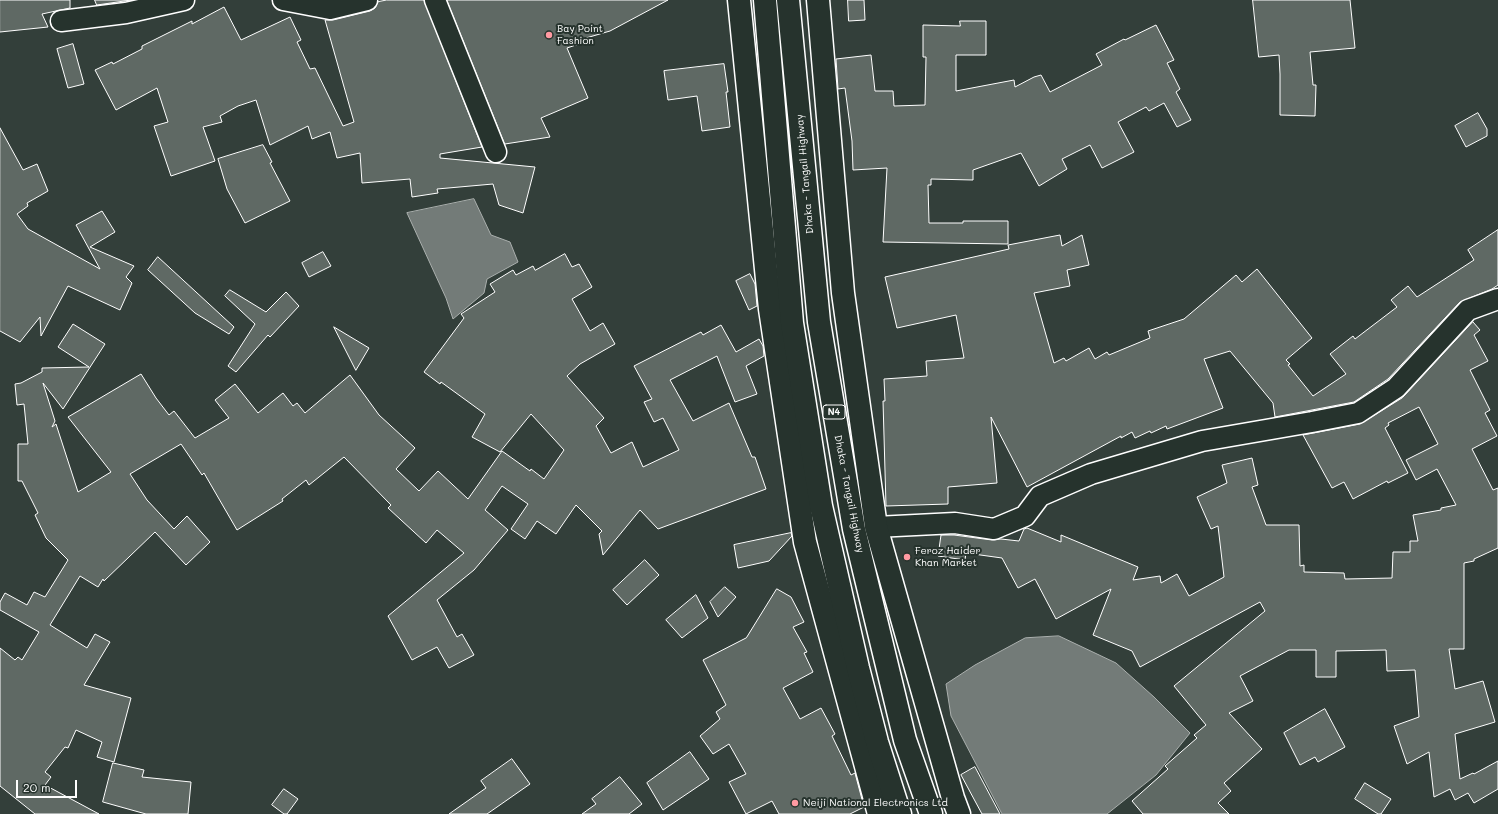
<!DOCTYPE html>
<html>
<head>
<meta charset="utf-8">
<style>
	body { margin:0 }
	#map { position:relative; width:1498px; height:814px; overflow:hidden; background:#333f3a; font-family:Mali,sans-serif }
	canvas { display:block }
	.scale { position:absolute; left:16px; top:780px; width:61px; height:18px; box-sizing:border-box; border:2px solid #fff; border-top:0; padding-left:5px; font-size:12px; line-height:14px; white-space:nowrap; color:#fff; -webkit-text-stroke:3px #26332d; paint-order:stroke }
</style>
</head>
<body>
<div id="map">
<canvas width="1498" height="814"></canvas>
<div class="scale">20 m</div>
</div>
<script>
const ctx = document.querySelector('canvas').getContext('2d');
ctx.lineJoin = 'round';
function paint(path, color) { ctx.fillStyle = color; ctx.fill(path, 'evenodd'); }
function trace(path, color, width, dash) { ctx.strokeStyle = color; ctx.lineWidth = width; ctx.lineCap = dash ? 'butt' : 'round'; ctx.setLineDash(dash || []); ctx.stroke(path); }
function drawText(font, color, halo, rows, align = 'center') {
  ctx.font = font + ' Mali,sans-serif'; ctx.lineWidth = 4; ctx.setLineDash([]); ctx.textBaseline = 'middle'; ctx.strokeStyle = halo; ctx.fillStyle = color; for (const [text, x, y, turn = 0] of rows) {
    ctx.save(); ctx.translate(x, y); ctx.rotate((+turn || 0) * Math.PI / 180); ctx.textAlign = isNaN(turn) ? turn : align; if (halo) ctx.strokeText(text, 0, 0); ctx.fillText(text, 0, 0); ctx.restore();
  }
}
const water = new Path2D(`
	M474,199l17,36 19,7 8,20 -31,17 -3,14 -31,26 -7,-21 -39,-85z
	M1059,636l57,27 38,34 36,36 -34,42 -49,39h-105l-51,-98 -5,-32 29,-19 50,-27z`);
paint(water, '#737b78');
trace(water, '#abb0ae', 1);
const building = new Path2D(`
	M0,0h70v8l-28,6 6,13 -48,5z
	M95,0h36l-34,5z
	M387,0h37l58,147 -42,7v4l95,9 -12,46 -24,-8 -6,-21 -56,5 1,4 -26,4 -2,-18 -48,4 -2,-30 -23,5 -7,-26 -18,7 -4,-13 -38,19 -14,-45 -18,6 -18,10 2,6 -19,5 12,34 -44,15 -17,-50 14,-4 -11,-34 -41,22 -21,-40 17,-8 1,2 29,-15v-3l50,-25v3l32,-17 17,33 49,-23 11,23 -4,2 13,27 5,-1 28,58 11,-4 -29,-102h8l37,-9 5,-3 3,-6z
	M447,0h221l-58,31 -24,7 2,3 -21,7 21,50 -47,20 9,19 -45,7z
	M848,0h16l1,20 -16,1z
	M1253,0h97l5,48 -45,4 3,33h3l-1,31 -35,-1v-41l-1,-19 -20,2z
	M960,21h26v34h-30v36l58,-11 1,7 19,-10 7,-2 9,17 52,-27 -6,-11 28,-15 1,1 31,-15 18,35 -7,3 13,26 -4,3 15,28 -14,7 -13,-24 -15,8 -3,-4 -28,15 16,30 -32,16 -12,-23 -28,14 5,10 -28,17 -18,-33 -48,17v10l-42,-1v6h-3l1,38h34v-2h45v23l-125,-2 4,-74 -34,2 -1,-29 -7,-53 -7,1 -2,-30 35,-4 4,36h18l1,15 31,-1 1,-48h-3v-32l37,1z
	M73,44l11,40 -16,4 -11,-39z
	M724,64l4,28h-2l4,35 -28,4 -5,-35 -29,4 -4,-29z
	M1478,113l9,16v7l-21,11 -11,-21z
	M0,128l23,42 14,-6 11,27 -21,12 1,3 -11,8 11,15 72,40 -24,-44 26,-14 13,21 -25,15 44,19 -8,11 6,6 -12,27 -52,-24 -27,50 -1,-19 -20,25 -20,-11z
	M263,145l9,17 -2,1 20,38 -45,22 -18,-34 -9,-30z
	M1498,230v55l-6,4 -32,13 -72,77 -34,23 -79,15 -2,-14 -43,-52 -26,8 19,49 -56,21 -1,-3 -15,7 -1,-2 -15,7 -3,-6 -11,6v-2l-94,51 -36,-70 6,66 -49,4v17l-62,2 -3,-105h2l-1,-22 43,-3 -1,-15 38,-3 -8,-43 -59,13 -12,-51 124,-28 -1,-4 52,-10 2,11 20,-11 7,30 -22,5 3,16 -36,7 20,70 10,-5 2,3 23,-13 6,11 12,-7 2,3 41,-17 -2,-7 36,-12 52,-44 6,7 15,-13 55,69 -26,22 4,4 -2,1 25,31 33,-22 -16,-20 23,-18 2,3 42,-32 -6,-7 17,-14 9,11 57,-37 -6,-10z
	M323,252l8,14 -22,11 -7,-14z
	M565,254l7,13 7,-3 13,23 -20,12 18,32 13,-8 12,21 -35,20 -13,12 37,42 -8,8 15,27 21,-11 11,25 36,-17 -16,-32 -9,4 -10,-20 8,-3 -18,-33 67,-34 2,3 18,-10 15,27 23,-13 4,7 1,10 -18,10 11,28 -22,8 -18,-46 -47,24 23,41 36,-18 23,54h3l11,32 -108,40 -18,-19 -37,45 -4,-21 3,-3 -26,-26 -20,29 -19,-13 -12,18 -14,-10 17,-25 -26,-18 -17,24 23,20 -34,40 -37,30 20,37 5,-3 12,21 -25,13 -12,-21 -25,13 -24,-44 76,-63 -27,-23 -11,13 -38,-35 3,-3 -47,-48 -35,28 -3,-5 -24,19 1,2 -46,29 -33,-57 -2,2 -21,-31 -51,30 17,26 27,29 13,-13 23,26 -24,23 -31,-33 -51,49 -1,-2 -5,8 -18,-11 -30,49 37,23 8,-14 15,8 -26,43 47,13 -17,64 -17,-5 5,-15 -26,-12 -8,18 -3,-1 -20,25 6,5 -6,8 54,29h-64l-35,-28v-138l15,12 3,-3 4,3 17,-28 -39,-22v-8l5,-9 22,12 7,-13 11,5 23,-37 -22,-22 -11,-23 3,-2 -16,-32h-4v-37h10l-4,-40 -7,1 -2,-21 6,-1 21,-11v-4l47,-1 -31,-20 15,-23 32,20 -42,65 -20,-26 12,38 -3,6 4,-3 22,68 33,-20 -43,-55 73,-43 15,24 13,17 5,-4 21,27 34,-20 -14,-18 20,-16 23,29 25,-20 10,13 4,-3 8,10 45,-38 29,40 36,33 -19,21 23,22 19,-20 30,28 34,-48 28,20 1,-2 13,10 20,-29 -33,-36 -31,38 -28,-15 13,-23 -44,-32 -1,2 -16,-12 40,-54 -3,-4 34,-22 -5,-8 23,-14 3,5 17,-9 2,4z
	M158,257l76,70 -5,7 -34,-21 -47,-43z
	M750,274l5,10 2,22 -8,4 -13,-29z
	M230,290l36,22 20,-20 13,14 -29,31 -2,-2 -32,37 -8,-6 27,-42 -30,-28z
	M1473,322l7,8 -6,5 14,26 -18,9 20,40 -5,3 12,23 -25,13 21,41 5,-2v60l-24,11v2l-10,2v86h-15l6,40 28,-8 12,41 -40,12 5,45 13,-6 1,1 24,-13v28l-24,14 -6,-10 -13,7 -5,-11 -16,8 -5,-45 -22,12 -13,-38 25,-9 -4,-47 -28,1 -1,-21 -50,1v26h-20v-27h-27l-49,26 13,25 -24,12 33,36 -38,34 7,8 -13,12 11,11h-86l-11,-13 36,-32 -3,-3 32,-28 -3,-3 12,-10 -32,-39 91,-75 -5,-9 -120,65 -8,-16 -39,-16 18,-46 -55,30 -21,-40 -17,9 -16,-30 -36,-5 -1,7 -27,-4 3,-21h13l38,5 9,-1 18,2 5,-12 3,-1 34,14v-7l77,32 -5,13 27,-4 1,7 16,-9 12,22 35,-19 -6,-51 -7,3 -14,-32 30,-14 -5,-18 30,-7 6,27 -6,2 14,38h33l1,41 4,-1v7l40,1 1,6 47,-1 1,-26h17v-11h8l-5,-26 28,-5v-2l15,-3 -19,-36 -21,11 -10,-20 32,-16 -19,-37 -31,16 1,2 -4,3 23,45 -20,10 -1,-2 -34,18 -9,-17 -12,6 -29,-53 57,-11 42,-26z
	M334,327l35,21 -13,22z
	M791,533l1,3 -23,25 -31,7 -4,-23z
	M645,560l14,15 -32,30 -14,-15z
	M725,587l11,10 -18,20 -8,-15z
	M777,589l14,8 13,25 -11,5 14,25 -3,1 9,19 -30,16 17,31 21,-11 14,26 -3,2 19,39 4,-2 9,34 -14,7h-71l-7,-13 -26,13 -17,-32 17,-8 -17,-30 -16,10 -13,-18 20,-17 -4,-7 10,-7 -23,-45 43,-22z
	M696,595l12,23 -26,20 -16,-18z
	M1325,709l20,38 -27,15 -3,-5 -15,8 -16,-32z
	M690,752l19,27 -46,31 -16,-27z
	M512,759l18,25 -43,30h-38l37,-26 -5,-7z
	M113,763l31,7 -2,7 49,5 -3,32h-42l-43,-12z
	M975,767l25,47h-18l-21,-39z
	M620,777l22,27 -13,10h-47l14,-10 -4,-5z
	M1365,783l26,16 -10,15h-3l-23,-15z
	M284,789l14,10 -11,15h-3l-12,-9z`);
paint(building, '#5f6964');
trace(building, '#fff', 1);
const minor = new Path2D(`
	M283,0l47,9 37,-9
	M435,0l61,152
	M61,21l65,-8 58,-13
	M876,527l79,-4 39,6 31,-13 15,-20 51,-22 111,-33 110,-19 46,-9 38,-25 72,-78 30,-11`);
const secondary = new Path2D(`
	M739,0l31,309 35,233 74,272
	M818,0l25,293 33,234 77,271 6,16`);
const trunk = new Path2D(`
	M765,0l27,323 29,183 37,162 19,74 23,72
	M788,0l31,322 35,207 51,211 26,74`);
trace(minor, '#fff', 23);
trace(secondary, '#fff', 25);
trace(trunk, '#fff', 25);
trace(minor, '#26332d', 20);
trace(secondary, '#26332d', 22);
trace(trunk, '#26332d', 22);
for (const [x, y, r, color] of [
	[549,35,4,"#ff9aa2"],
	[907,557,4,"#ff9aa2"],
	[795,803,4,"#ff9aa2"]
]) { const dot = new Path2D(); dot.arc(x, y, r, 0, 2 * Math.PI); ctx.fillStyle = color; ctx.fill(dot); trace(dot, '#26332d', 1.5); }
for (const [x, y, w] of [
	[834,412,22]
]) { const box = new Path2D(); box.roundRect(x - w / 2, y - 7, w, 14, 3); ctx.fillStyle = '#26332d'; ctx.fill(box); trace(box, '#fff', 1); }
drawText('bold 9px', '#fff', null, [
	["N4",834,412]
]);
drawText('10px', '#fff', '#26332d', [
	["Bay Point",557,29],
	["Fashion",557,41],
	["Feroz Haider",915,551],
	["Khan Market",915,563],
	["Neiji National Electronics Ltd",803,803]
], 'left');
drawText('10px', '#fff', '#26332d', [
	["Dhaka - Tangail Highway",805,174,-95],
	["Dhaka - Tangail Highway",849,494,79]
]);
</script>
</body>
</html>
